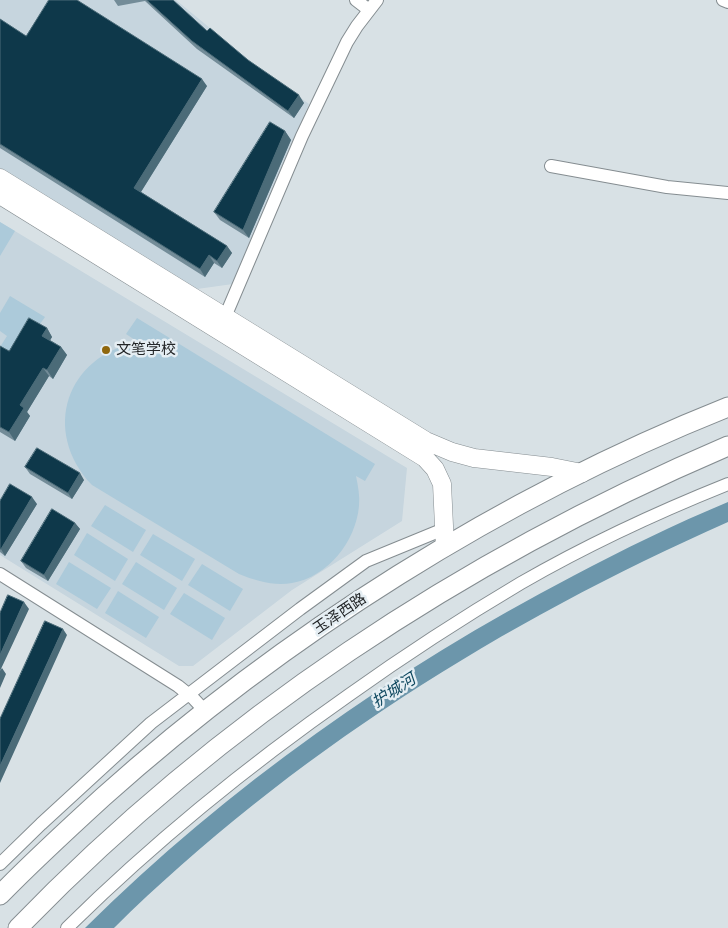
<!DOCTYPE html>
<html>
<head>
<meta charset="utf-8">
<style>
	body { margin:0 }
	canvas { display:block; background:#d8e1e5 }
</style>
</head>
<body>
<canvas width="728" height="928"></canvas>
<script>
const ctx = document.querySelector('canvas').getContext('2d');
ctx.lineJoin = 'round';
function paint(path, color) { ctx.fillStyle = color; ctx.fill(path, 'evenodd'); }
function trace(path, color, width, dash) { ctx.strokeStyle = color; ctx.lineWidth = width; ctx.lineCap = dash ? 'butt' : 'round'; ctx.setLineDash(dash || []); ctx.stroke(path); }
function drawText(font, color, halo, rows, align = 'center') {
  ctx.font = font + ' "Noto Sans","Noto Sans SC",sans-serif'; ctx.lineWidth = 5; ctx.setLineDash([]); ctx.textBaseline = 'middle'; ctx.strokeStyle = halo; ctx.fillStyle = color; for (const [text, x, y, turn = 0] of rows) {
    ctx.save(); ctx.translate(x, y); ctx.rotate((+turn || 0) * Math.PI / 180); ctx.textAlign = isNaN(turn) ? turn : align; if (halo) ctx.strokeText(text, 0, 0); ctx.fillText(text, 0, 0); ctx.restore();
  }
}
paint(new Path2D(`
	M0,0h176l74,61 59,43 -76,180 -36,5 -197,-121z
	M0,222l407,246 -5,53 -110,69 -99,76h-14l-179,-111z`), '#c6d5de');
paint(new Path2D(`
	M0,222l15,9 -15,25z
	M10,296l35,21 -30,42 -15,-12 7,-11 -7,-5v-18z
	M137,318l238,146 -10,17 -9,-5c2,10 4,20 3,30 -3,35 -31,71 -67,77 -18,3 -36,-2 -53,-9l-147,-89c-51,-54 -26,-129 46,-143l-12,-8z
	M105,505l41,25 -13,22 -42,-26z
	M87,533l41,26 -13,22 -41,-26z
	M153,534l42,25 -13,22 -42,-26z
	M69,562l42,26 -14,21 -41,-25z
	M136,562l41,26 -13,22 -42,-26z
	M202,564l41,25 -13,22 -42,-26z
	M118,591l41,26 -13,21 -41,-25z
	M184,593l41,25 -13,22 -42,-26z`), '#accada');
paint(new Path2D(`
	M728,502v20c-226,100 -437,232 -614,406h-29c143,-142 310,-259 488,-352 51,-27 102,-52 155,-74z`), '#6c96ab');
const street = new Path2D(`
	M356,0l13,10
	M723,0l5,2
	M551,166l116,21 61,6
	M225,317l77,-181 45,-94 10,-16 20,-26
	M0,574l178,112 15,12 12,13
	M0,864l41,-40 110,-101 149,-114 66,-48 78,-32
	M67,928c87,-86 182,-163 282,-233 56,-40 113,-77 172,-112 66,-38 137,-71 207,-99`);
const secondary = new Path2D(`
	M0,178l426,263 26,11 22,6 78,9 30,6
	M0,195l425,263 10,11 7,15 3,63`);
const primary = new Path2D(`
	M0,895c33,-34 68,-66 103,-98 181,-162 399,-300 625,-390
	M18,928c201,-208 445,-369 710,-482`);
trace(street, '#858d91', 14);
trace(secondary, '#858d91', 19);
trace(primary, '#858d91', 21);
trace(street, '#fff', 12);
trace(secondary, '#fff', 18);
trace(primary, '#fff', 19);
paint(new Path2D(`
	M114,0h59l34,31 41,29 56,43 -10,15 -97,-69 -52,-48 -27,5z
	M0,19l26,17 181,50 -66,106 86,54 5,7 -10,15 -8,-5 -9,14 -205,-129z
	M285,131l6,9 -42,98 -29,-18 -6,-8z
	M47,328l5,9 -2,3 11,7 6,8 -14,24 -4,-3 -22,36 3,4 -15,25 -15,-9v-86l9,5z
	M25,467l59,13 -12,19 -42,-25z
	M0,501l37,3 -32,52 -5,-4z
	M75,523l5,6 -32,52 -22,-13 -5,-7z`), '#738c98');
paint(new Path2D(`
	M202,79l5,7 -68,109 -5,-7z
	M299,95l5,8 -10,15 -6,-7z
	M285,131l6,9 -42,98 -6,-8z
	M227,246l5,7 -10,15 -5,-7z
	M209,255l5,8 -9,14 -5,-8z
	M47,328l5,9 -4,7 -6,-8z
	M61,347l6,8 -14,24 -6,-9z
	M43,368l6,8 -22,36 3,4 -15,25 -6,-9 11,-27z
	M80,473l4,7 -12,19 -4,-6z
	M32,497l5,7 -32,52 -4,-7z
	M75,523l5,6 -32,52 -4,-6z
	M24,602l5,7 -29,62v-16z
	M63,629l4,6 -67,148v-17z
	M2,668l4,6 -6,14v-17z`), '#4b6b78');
const building = new Path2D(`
	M49,0h28l125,79 -68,109 93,58 -10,15 -8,-6 -9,14 -200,-125v-125l26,17z
	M147,0h26l34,31 3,-3 38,32 51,35 -11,16 -96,-70z
	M270,122l15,9 -42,99 -29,-18z
	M29,318l18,10 -5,8 19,11 -14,23 -4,-2 -23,37 4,3 -15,24 -9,-5v-81l9,5z
	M37,448l43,25 -12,20 -43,-26z
	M10,484l22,13 -31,52h-1v-48z
	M52,509l23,14 -31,52 -23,-14z
	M8,595l16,7 -24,53v-42z
	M45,621l18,8 -63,137v-47z`);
paint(building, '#0e384a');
trace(building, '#4b6b78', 1);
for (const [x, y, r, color] of [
	[106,350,5,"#8f670d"]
]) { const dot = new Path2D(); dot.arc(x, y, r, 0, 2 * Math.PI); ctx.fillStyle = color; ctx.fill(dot); trace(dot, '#e5eef3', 2); }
drawText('15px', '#232628', '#e5eef3', [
	["文笔学校",116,350]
], 'left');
drawText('15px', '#232628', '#e5eef3', [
	["玉泽西路",340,614,-34]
]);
drawText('italic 16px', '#0f485f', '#e5eef3', [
	["护城河",394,691,-33]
]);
</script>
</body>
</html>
